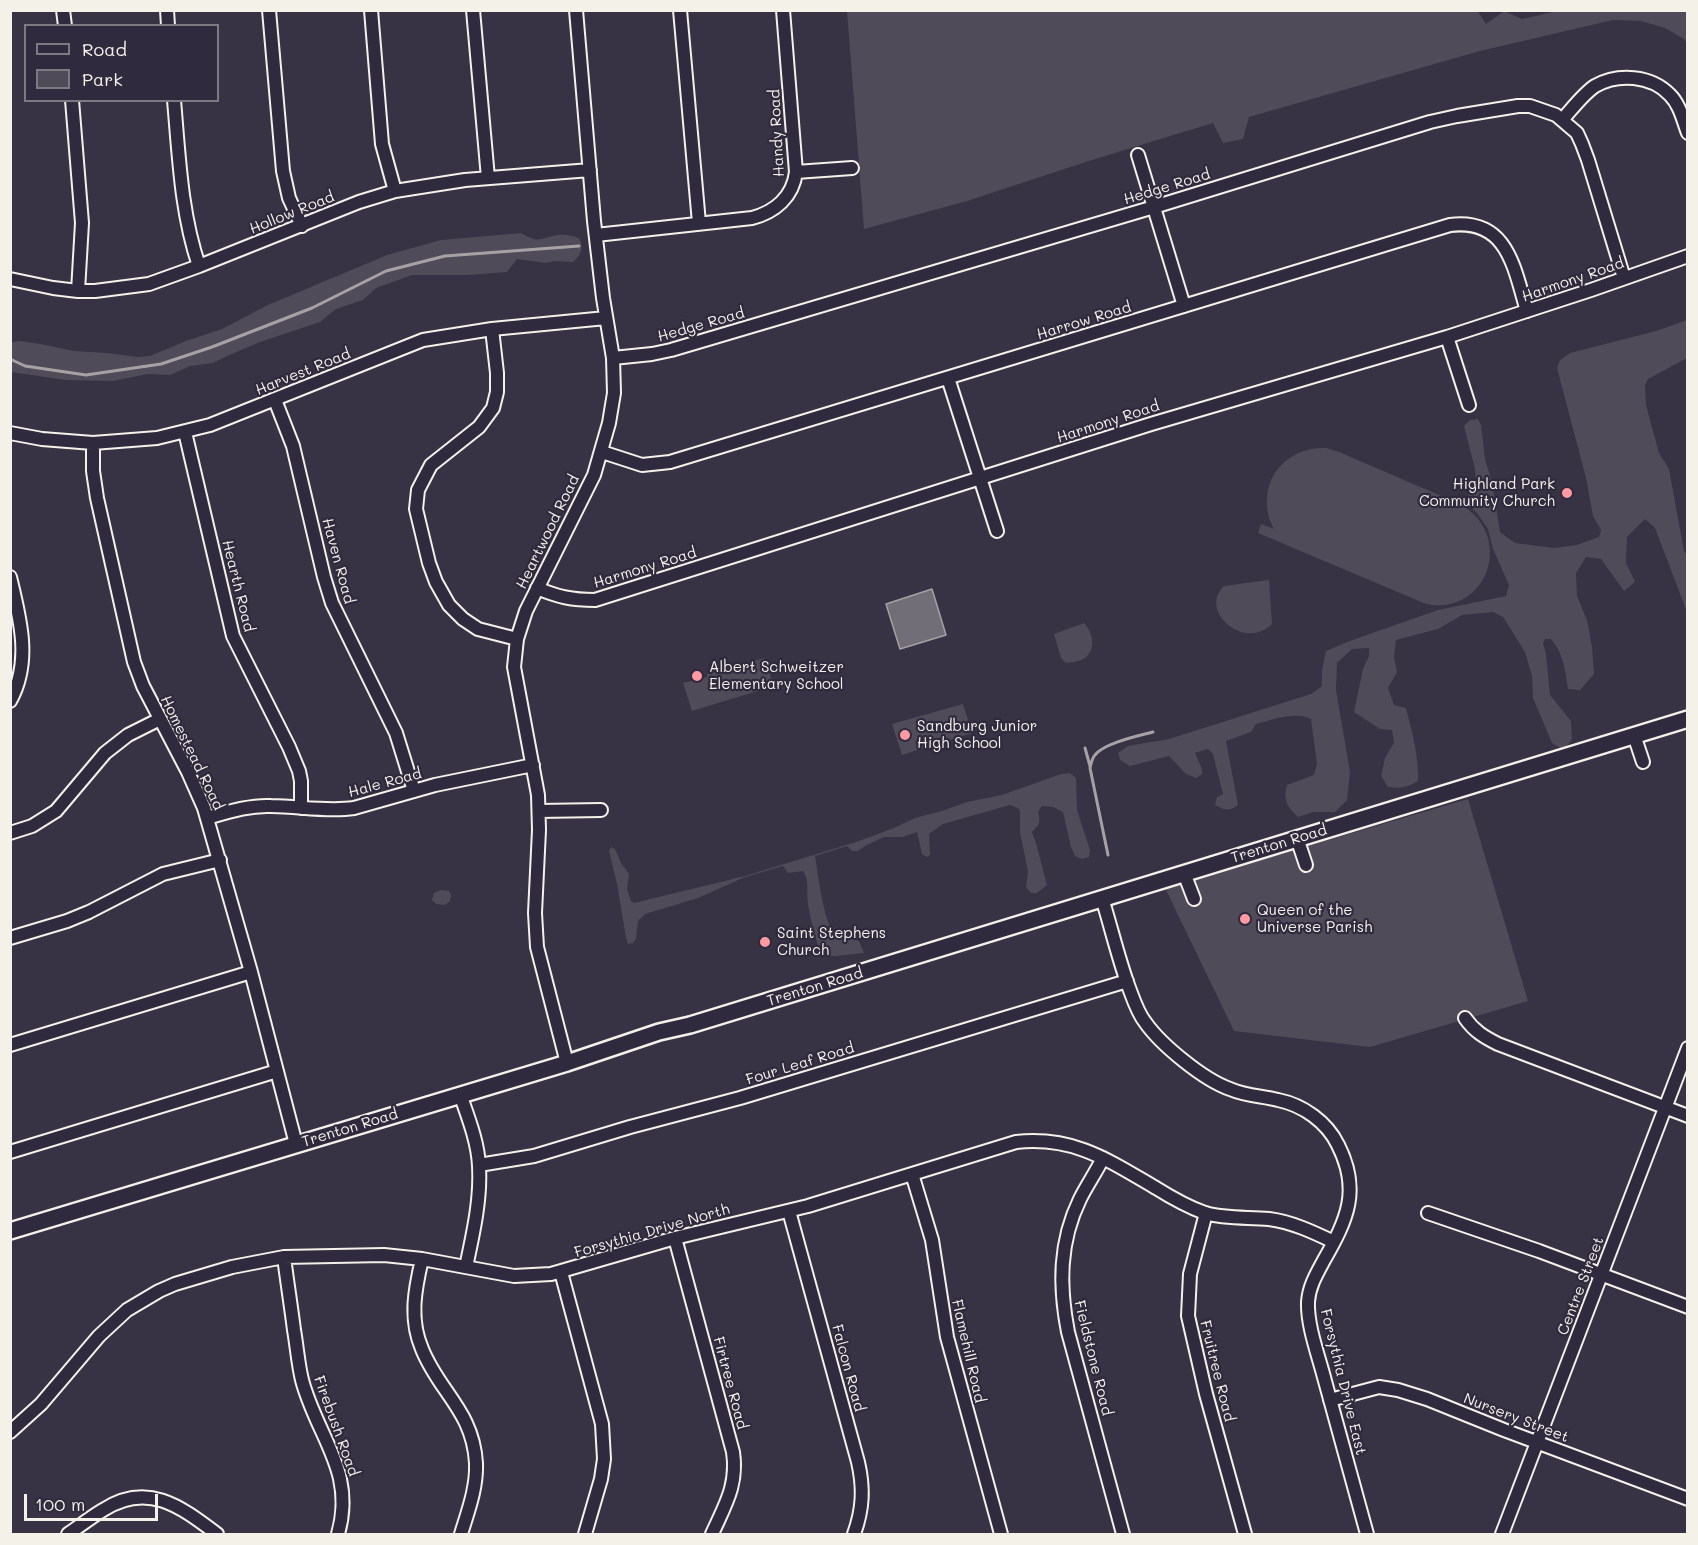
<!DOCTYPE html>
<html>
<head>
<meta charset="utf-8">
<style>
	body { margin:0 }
	#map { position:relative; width:1698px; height:1545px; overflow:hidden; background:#373244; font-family:Mali,sans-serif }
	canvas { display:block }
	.frame { position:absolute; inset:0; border:12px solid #f4f1e8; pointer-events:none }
	.legend { position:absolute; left:24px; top:24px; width:195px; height:78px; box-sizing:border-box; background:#2f2a3d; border:2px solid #7e7a81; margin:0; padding:8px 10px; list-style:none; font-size:18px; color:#f4f1e8 }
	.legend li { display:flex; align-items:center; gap:12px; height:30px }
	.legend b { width:30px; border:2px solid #7e7a81 }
	.scale { position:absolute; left:24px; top:1494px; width:134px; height:27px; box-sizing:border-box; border:3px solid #f4f1e8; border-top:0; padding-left:8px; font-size:18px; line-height:21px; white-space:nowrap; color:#f4f1e8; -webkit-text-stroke:4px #2f2a3d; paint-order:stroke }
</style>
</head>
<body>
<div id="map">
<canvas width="1698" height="1545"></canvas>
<div class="frame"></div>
<ul class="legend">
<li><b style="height:8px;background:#2f2a3d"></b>Road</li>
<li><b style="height:16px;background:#504b59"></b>Park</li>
</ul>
<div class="scale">100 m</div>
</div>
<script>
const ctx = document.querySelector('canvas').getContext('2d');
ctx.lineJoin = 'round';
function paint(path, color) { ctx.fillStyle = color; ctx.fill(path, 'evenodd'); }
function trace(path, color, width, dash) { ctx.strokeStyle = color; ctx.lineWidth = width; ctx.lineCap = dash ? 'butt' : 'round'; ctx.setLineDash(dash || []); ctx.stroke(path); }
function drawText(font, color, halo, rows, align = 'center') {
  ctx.font = font + ' Mali,sans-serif'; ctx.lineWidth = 4.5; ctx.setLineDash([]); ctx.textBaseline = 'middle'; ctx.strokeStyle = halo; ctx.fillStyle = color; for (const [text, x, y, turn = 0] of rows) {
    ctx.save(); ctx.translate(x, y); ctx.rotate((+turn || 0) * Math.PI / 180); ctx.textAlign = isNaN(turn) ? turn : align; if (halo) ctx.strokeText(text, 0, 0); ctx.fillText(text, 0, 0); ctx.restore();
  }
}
paint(new Path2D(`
	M1477,10l9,14 18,-13 18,8 35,-8h130v33l-3,-5 -19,-11 -24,-7 -28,-1 -133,31 -231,66 -6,22 -20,4 -10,-20 -121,37 -125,41 -103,28 -17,-218z
	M521,233c20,12 18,4 38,2 6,-1 14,1 20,3 5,10 2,17 -6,24l-19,-1 -8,2 -29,-4 -10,13 -38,3h-57l-36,13 -13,12 -27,9 -16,13 -60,20 -33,14 -14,7 -23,3 -20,9 -22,-1 -35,7 -47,-1 -55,-8v-30l8,-1 21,3 34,7 33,2 31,4 12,-1 36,-15 36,-12 46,-24 119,-50 54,-15z
	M1687,320v38l-39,21 -3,6 1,20 13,48 10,16 15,82 3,5v56l-32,-84 -10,-9 -18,18 -1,26 9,19 -11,9 -23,-32 -15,-2 -10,16 1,23 10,24 5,27 2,27 -14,16 -12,-1c-3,-18 -4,-35 -17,-50h-6l-2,4 3,11 4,41 21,26 1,18 -8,11 -12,-7 -19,-45 -1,-22 -7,-24 -22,-35 -10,-5 -31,3 -24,14 -42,11 -2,17 3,15 -9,16 6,17 12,3c6,24 13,48 12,73 -10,6 -17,8 -30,6l-7,-11 4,-18 9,-15 -2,-13 -12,-1 -26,-17 9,-43 6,-13v-8l-17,1 -15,14 -1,27 14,82 -3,28 -12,12h-22l-15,5c-11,-11 -15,-16 -11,-32l27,-10 3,-11 -6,-45c-17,-8 -38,1 -55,5l-5,8 -25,9 12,64c-9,7 -14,5 -23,0l2,-8 6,-3 -10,-40 -5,-5 -13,4 7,16v5l-6,4 -10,-4 -17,-18 -39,10 -10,-6 -2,-7 10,-7 41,-7 142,-45 11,-8v-16l4,-19 21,-9 91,-32 68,-14 3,-11 -16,-36 -5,-20 -11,-16 -13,-12 12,-16 -1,-16 -11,-43 6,-6 8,-1 3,6 4,34 7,23 8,50 15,11 39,5 23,-3 22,-8 2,-7 -8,-14 -7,-38 -29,-110 3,-8 10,-7 86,-22z
	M1326,448l13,4 121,52c55,31 29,112 -34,100l-168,-71 3,-9 13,5c-21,-40 7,-83 52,-81z
	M1269,580l3,44c-28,28 -74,-14 -48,-38z
	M1084,623c10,10 13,31 -3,37 -5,2 -10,2 -15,3l-5,-5 -7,-24z
	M764,658l10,28 -82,25 -9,-28 24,-6v-3z
	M963,704l9,29 -70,22 -10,-31z
	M1070,773l6,5 1,32 13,40 -1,7 -7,2 -7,-3 -4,-9 -8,-35 -10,-5 -11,-1 -4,6c3,10 1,13 -6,20l4,11 11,42 -10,8h-6l-5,-6 2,-15 -8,-40v-21l-2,-3 -8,-3 -67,19 -14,10 1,21 -3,2 -5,-3 -5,-22 -14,5h-19l-17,8 -9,6h-6l-5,-5 -32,10c3,16 9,76 24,82 6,2 13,0 20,3l5,12 -28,3h-14c-7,-17 -11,-35 -14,-52 -2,-12 2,-23 -5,-33l-15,2 -5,-7 -38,11 -47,21 -53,16 -7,7 -2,18 -3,4 -5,1 -2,-6 -9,-54 -8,-33 2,-4 4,2 6,14 8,11 -2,15 4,12 3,2 111,-27 111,-34 38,-14 21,-10 27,-7 25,-9 35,-7 59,-21z
	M1468,799l60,202 -158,46 -136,-16 -69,-143z
	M441,890l8,1 2,4 -1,6 -5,4 -9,-1 -4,-4 2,-7z`), '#504b59');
const water = new Path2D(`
	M932,589l14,46 -46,14 -14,-45z`);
paint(water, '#726e77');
trace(water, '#a6a2a4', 1.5);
trace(new Path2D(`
	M10,359l15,7 61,9 75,-11 51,-17 100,-39 74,-37 59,-15 134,-10
	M1085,748l5,18
	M1108,855l-18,-87c1,-4 2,-10 5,-13 9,-12 43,-19 58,-23`), '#a6a2a4', 3);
const minor = new Path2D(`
	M63,10l2,16
	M167,10l1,16
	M269,10l14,161 6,27 13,28
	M371,10l11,134 13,47
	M473,10l15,168
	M680,10l19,213
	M72,100l10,123 -4,68
	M174,100c5,57 7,113 25,166
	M1562,120c10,-11 21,-26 33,-34 23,-13 56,-11 75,9 10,10 13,25 18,38
	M1138,155l46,151
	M796,172l56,-4
	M596,235l156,-17c23,-6 41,-21 44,-46l-13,-162
	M10,279l43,9 25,3h17l54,-7 50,-18 160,-64 36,-11 70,-11 125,-10
	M492,329l5,44v19l-4,16 -14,19 -48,38 -13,25 -2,19 13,54 7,19 13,23 14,14 15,10 39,10
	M1447,337l22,68
	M613,358l39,-4 19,-4 483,-143 276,-85 27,-6 61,-10h12l26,9 21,18 5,11 6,16 36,118
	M948,378l49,153
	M275,400l18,46 31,131 8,26 64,130 18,58
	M185,432l48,204 56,111 10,24 2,10v27
	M10,433l32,6 51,4 64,-5 53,-13 213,-85 69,-11 114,-11
	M93,443v28l4,27 37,164 9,24 45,86 16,36 47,164 45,172
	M602,452l40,13 28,-3 780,-237c58,-7 64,43 77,86
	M10,577c10,41 22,85 0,124
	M537,588c21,9 35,12 58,12l556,-176 296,-87 144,-47 97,-34
	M1634,735l9,27
	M539,811l62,-1
	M207,818c21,-6 42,-13 64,-12 28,0 55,6 83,2l81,-23 98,-20
	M10,833l22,-7 24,-15 49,-58 23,-18 32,-16
	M1297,838l9,27
	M1184,873l10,26
	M1102,898c9,29 16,59 26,87 5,13 9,27 17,37 16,23 59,58 85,67 16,7 32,7 48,11 25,5 49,22 60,45 23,45 9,75 -14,115 -7,13 -15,26 -16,42 -1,24 11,55 17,79 14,51 28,102 42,153
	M10,938l57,-17 22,-9 74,-38 57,-14
	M1465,1018c9,13 19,19 33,26l190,72
	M10,1045l241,-73
	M567,1063l-30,-116 -2,-34 4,-83 -1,-35 -24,-128 3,-28 9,-28 68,-136 15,-52 5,-30 -1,-35 -10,-60 -9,-77 -18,-211
	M460,1094c8,23 18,48 19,72 2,34 -6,68 -13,101
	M10,1152l267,-81
	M1103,1158c-7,14 -16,27 -23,41 -21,43 -21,87 -12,133l55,202
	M479,1165l55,-9 96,-29 110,-29 387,-117
	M912,1174l20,66 15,97 54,197
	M789,1211l69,251c6,26 5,47 -4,72
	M1206,1213l-16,61 -2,42 18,78 39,140
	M1428,1213l111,38 149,56
	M675,1238l58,214c5,33 -8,53 -21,82
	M284,1257c3,24 7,49 10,73 3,17 4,34 8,50 15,57 54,91 36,154
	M422,1259c-7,30 -13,60 0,90 17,43 51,62 54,114 1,25 -8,48 -15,71
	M561,1272l41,152 2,35 -3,20 -16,55
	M1330,1400l49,-13 19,3 29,9 77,31 184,69
	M10,1432l31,-28 58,-68 28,-26 32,-19 16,-7 57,-17 52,-10 100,-2 38,4 92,17 37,-2 124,-36 133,-32 208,-64c58,-6 92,18 140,46 16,10 32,19 49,25 21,6 43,4 64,6 23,3 44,13 65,23
	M68,1534c12,-8 23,-17 35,-24 45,-29 78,-3 114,24
	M1502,1534l186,-486`);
const major = new Path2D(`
	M10,1231l557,-168 92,-31 31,-7 998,-306`);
trace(minor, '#f4f1e8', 16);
trace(major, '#f4f1e8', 20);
trace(minor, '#2f2a3d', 12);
trace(major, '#2f2a3d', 15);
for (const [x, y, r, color] of [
	[1567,493,6,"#ff9aa2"],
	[697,676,6,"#ff9aa2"],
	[905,735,6,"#ff9aa2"],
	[1245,919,6,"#ff9aa2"],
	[765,942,6,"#ff9aa2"]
]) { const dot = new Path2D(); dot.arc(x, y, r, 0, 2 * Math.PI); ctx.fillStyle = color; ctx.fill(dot); trace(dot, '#2f2a3d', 2); }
drawText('15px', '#f4f1e8', '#2f2a3d', [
	["Handy Road",777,133,-93],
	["Hedge Road",1167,187,-17],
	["Hollow Road",292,213,-22],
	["Harmony Road",1573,280,-19],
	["Harrow Road",1084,321,-17],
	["Hedge Road",701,325,-16],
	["Harvest Road",303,372,-22],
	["Harmony Road",1108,422,-18],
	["Heartwood Road",548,532,-64],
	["Haven Road",338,561,75],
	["Harmony Road",645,568,-17],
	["Hearth Road",238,586,76],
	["Homestead Road",192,753,64],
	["Hale Road",385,783,-15],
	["Trenton Road",1279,844,-17],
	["Trenton Road",815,987,-17],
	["Four Leaf Road",800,1064,-17],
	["Trenton Road",350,1128,-17],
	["Forsythia Drive North",652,1231,-16],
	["Centre Street",1581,1286,-69],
	["Flamehill Road",968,1351,77],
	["Fieldstone Road",1093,1358,76],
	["Falcon Road",848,1368,75],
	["Fruitree Road",1217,1371,76],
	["Forsythia Drive East",1343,1382,76],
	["Firtree Road",730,1383,75],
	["Nursery Street",1516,1418,21],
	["Firebush Road",336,1426,70]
]);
drawText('15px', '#f4f1e8', '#2f2a3d', [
	["Highland Park",1555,484,"right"],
	["Community Church",1555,501,"right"],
	["Albert Schweitzer",709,667],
	["Elementary School",709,684],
	["Sandburg Junior",917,726],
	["High School",917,743],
	["Queen of the",1257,910],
	["Universe Parish",1257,927],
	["Saint Stephens",777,933],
	["Church",777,950]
], 'left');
</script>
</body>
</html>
